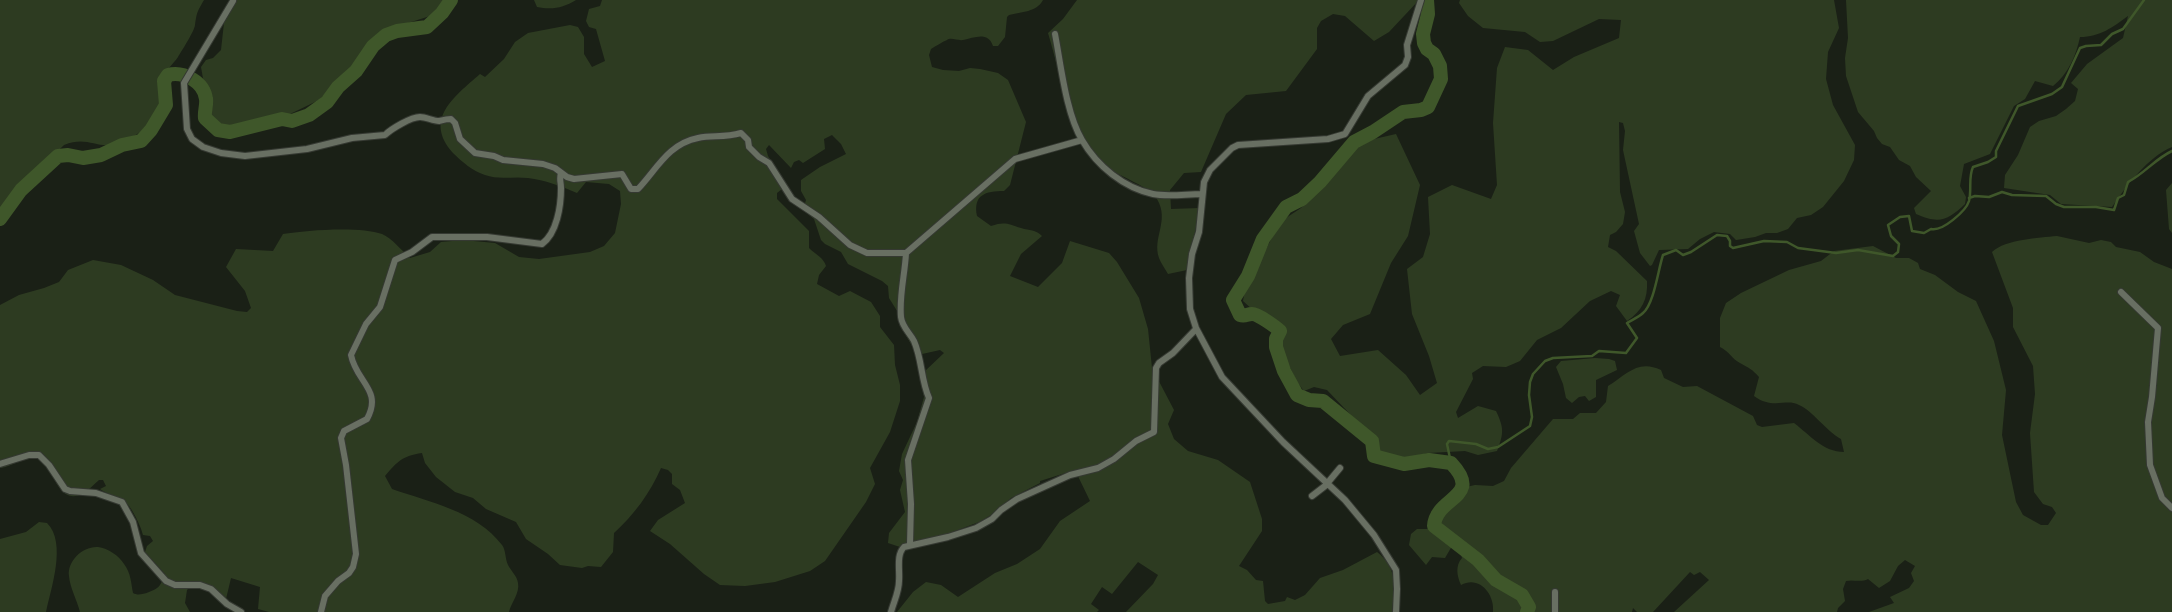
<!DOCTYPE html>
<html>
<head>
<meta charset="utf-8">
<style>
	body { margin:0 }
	canvas { display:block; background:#1a2016 }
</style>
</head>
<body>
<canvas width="2172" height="612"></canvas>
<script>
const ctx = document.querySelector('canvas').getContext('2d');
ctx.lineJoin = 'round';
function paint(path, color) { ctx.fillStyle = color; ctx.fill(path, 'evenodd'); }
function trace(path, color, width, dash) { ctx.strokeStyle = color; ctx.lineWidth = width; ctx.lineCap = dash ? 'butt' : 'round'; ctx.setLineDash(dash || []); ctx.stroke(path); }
paint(new Path2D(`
	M0,0h204c-7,12 -7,12 -9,25 -1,7 -13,25 -17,32 -5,7 -13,14 -16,23 -2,7 0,16 -2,24 -4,17 -24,34 -40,39 -23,8 -31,-8 -56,2l-47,46 -17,21z
	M236,0h212l-18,16 -41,13 -70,71 -29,14 -63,15 -10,-4 -8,-13 -8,-45 5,-7 7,-2 8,-8 3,-27z
	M534,0h42c-13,8 -24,10 -39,7z
	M602,0h441c-6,12 -22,12 -34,15l-2,2 -2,20 -7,9h-5c-5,-15 -19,-8 -30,-6 -5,1 -12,-3 -16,0 -5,2 -11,6 -16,9l-2,6 3,12 11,3 16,1 11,-3 10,1 18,4 10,7 18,42 -16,63 -6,6c-19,0 -31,4 -27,25l14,10c14,-5 17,-2 30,2 9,3 14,1 21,8l-21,18 -11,22 28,11 24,-24 8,-22 39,12 8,9 22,36 9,31 4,39 22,42 -6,14 6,15 14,12 30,9 32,22 12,37v12l-23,35 8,4 9,10 7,1 2,20 3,3 17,-3 2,-4 8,3 10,-5 15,-17 23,-8 34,-18c21,16 18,36 15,60h-266l27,-28 5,-9 -20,-13 -26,32 -10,-7 -11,17 8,6 -2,2h-200l16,-20 13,-10 15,3 17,12 37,-24 22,-9 23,-15 20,-28 30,-20 -15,-31 -35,11v2l-29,15 -15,14 -17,10 -29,11 -50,14 -12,-4 1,-10 16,-21 -5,-22 3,-10 -4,-9 3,-17 15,-32 7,-25 -2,-11 2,-14 20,-19 -4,-3 -18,4 -8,-5 -12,-20 -3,-15 -10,-16 -1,-12 -6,-5 -34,-17 -7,-12 -16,-8 -4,-4 -7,-21 -11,-9 3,-10 -5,-9v-11l19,-13 26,-13 -5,-10 -9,-9 -8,4 1,10 -22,14 -4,-3 -5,2 -3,6 -22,-23 -3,4 2,7 16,25 -2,8 -5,4v6l32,32v17c6,6 15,10 17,18l-7,9 -2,9 22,12 11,-5 21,11 9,14v11l14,18 1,20 5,20v16l-10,31 -20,36 5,16 -9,18 -41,59 -15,10 -35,11 -30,4 -25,-1 -16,-11 -34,-30 -20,-13 8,-11 27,-17 -5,-13 -8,-6v-10l-4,-4 -7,-2c-11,25 -27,47 -47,65l-1,19 -12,15 -13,-1 -6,2 -22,-3 -12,-11 -22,-15 -10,-17 -30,-13 -13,-11 -18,-6 -19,-15 -11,-14 -3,-10c-20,3 -24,8 -37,23l7,13c37,13 84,22 110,56 4,5 3,14 6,20 3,6 9,11 10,18 2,10 -7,20 -9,29h-240l-11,-3 2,-22 -29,-9 -5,21 -14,-12 -17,-5 -8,8 -2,13 5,9h-110c-3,-12 -10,-24 -11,-36 -2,-15 14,-30 29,-29 10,1 21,9 26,17 7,9 7,19 9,29 6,4 18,-1 24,-5 4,-2 6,-10 8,-14l-20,-22 2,-6 6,-5 -3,-5 -7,-1c-2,-9 -13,-33 -23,-37 -7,-3 -13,-4 -20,-9l6,-3 -3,-6h-4c-5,4 -11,11 -17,14 -28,13 -28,-36 -46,-38 -10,-1 -24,11 -36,12v-163l19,-10 25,-7 15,-6 9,-12 25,-10 28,5 32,15 22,15 62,16 10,1 4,-4 -6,-17 -19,-24 10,-18 37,2 10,-17c24,-4 77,-8 99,0 10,4 20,17 28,24l20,-6 11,-10 22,-2 32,3 24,14 20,2 51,-7 14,-6 11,-13 6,-29 -1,-13 -11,-7 -23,-2 -9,11c-16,-7 -32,-13 -49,-15 -15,-2 -29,2 -43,-3 -12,-4 -23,-13 -32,-22 -30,-34 1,-56 27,-79l5,3 19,-18 11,-17 13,-9 42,-8 8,2 6,10v17l8,13 13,-6 -9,-32 -7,-2 -3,-6 3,-12 11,-3z
	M1077,0h342l-30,32 -15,9 -29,-25 -12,-2 -12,7 -4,7v21l-31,42 -40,4 -20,19 -25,58 -17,1 -14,17 1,19 29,-1 -13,62 -19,4c-3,-5 -7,-11 -9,-16 -7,-21 11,-37 -2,-59 -8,-13 -37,-22 -50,-32 -35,-28 -47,-94 -59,-134l15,-14z
	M1460,0h374l5,28 -11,24 -2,27 7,26 22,40 -1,15 -10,21 -21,26 -12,8 -14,3 -9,11 -11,4h-11l-11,4 -19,3 -6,-6 -16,-2 -14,7 -12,10 -29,1 -7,15 -2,1 -10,-13 -6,-22 5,-7 -16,-74 2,-19 -2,-8 -4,-1 1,70 5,20 -2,12 -7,8 -6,3 -2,12 8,4 31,30c1,18 -5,30 -20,40l-11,-15 4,-11 -9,-4 -21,10 -29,27 -24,12 -17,21 -14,6 -23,-1 -11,7 1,6 -17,33 2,6 20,-12 18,5c8,17 8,22 1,40l-19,4 -13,-4 -37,2 -27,6 -19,-5 -14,-21 -41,-43 -13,-3 -10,4 -7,-9 -14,-29v-14l-5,-16 -25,-13 -10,-9 2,-11 35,-68 21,-14 51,-57 18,-11 26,-6 24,51 -12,51 -17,27 -21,51 -27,11 -12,14 9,17 38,-6 28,25 14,20 17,-12 -8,-27 -17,-42 -5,-45 16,-12 7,-23 -2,-37 24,-12 39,14 6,-14 -4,-62 4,-55 8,-21 23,3 25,20 21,-13 45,-19 2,-18 -22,-1 -46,22 -13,1 -15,-10 -42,-4 -15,-12 -9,-13z
	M1846,0h326v147c-24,10 -45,38 -60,60l-51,-3 -11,-9 -46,-7 1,-13 13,-20 12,-28 9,-6 17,-5 10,-7 9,-8 3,-12 -7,-6 16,-19 36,-26 5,-22c-15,11 -28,21 -48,21 -4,19 -12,37 -27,49l-18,-5 -10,18 -11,7 -24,48 -26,10 -4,22 6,11 -1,7c-18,17 -26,20 -49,10l-2,-6 17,-17 -15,-14 -6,-11 -11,-6 -9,-13 -8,-3 -5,-6 -3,-7 -16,-19 -12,-36 -1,-18 3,-20z
	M2172,183v50l-3,-4 -3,-39z
	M2057,236l32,7 12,-3 10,2 5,5 24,5 14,10 18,7v343h-303l25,-9 -4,-6 19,-9 5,-7 -3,-8 4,-7 -10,-6 -7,6 -8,15 -11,7 -11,-9c-8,4 -14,0 -22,2l-3,8 2,12 -7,7 -1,4h-163l35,-32 -9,-8 -6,3 -4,-3 -37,40h-16l-4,-4 -1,4h-139c2,-18 -14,-37 -32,-27 -4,-9 -6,-19 1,-27l-3,-9 -7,-3 -7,12 -13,-1 -6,8 -17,-20 2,-11 6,-5h12l2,-17 22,-22 22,-5 18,1 11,-5 7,-13 42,-49h20l7,-6h16l10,-11 2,-16c19,-12 30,-27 53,-16l3,8 19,9 14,-1 56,30 4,9 5,2 32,-4c16,12 29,29 50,29l-3,-13c-16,-9 -28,-28 -42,-34 -13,-7 -26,5 -45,-9l5,-19c-7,-8 -10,-9 -19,-14 -8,-4 -11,-12 -20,-16v-29l6,-15 15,-10 48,-23 32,-9 13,-10 39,-5 23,12h13l9,5 2,6 15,6 23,17 18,9 18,40 12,49 -4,45 14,67 7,13 18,10h7l8,-12 -4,-6 -9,-3 -9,-12 -4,-59 5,-39 -2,-28 -20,-39v-19l-21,-56c14,-13 47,-14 65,-16z
	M1595,358l14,1 6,2 2,9 -21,10v17l-7,4 -4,-5 -6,1 -7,6 -6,-5 -3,-14 -7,-17 5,-6z
	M39,522l8,1c20,20 4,65 -1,89h-46v-73l26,-7z`), '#2d3b21');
trace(new Path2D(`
	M1969,198l6,-2 14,1 13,-5 10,3 34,1 10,8 8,3h32l18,3 4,-12 6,-3 4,-13c17,-9 27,-23 44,-31
	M1451,463l-4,-19 2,-3 27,3 12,5 10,-2 32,-21 2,-9 -3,-22 1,-13 3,-8 12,-13 8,-3 39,-2 7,-5 27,2 11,-15 -10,-15c5,-3 12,-6 16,-10 11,-9 15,-43 20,-58l13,-5 7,5 8,-3 26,-17 10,1 3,5v5l3,2 31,-7 23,1 11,6 38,5 22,-3 35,6 5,-4 1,-8 -8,-8 -3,-11 12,-8 9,-1 3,15 12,2 7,-4c11,3 35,-18 38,-28 3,-12 -1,-23 4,-34l15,-5 8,-5v-6l22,-45 34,-12 10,-7 18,-39 6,-2 15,-1 11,-11 11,-5 21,-29`), '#3f572a', 2.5);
trace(new Path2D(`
	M1427,0l1,14 -5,20 1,9 3,6 7,5 6,12 1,13 -13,28 -7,3 -18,2 -30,20 -19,10 -34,40 -18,17 -16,8 -23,32 -15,37 -15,24 7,15c5,2 7,-1 12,-1 6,0 24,13 28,17l-4,8v8l8,24 13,24 12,5 14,1 49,40 2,15 30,8 25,-4 22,3c33,35 -15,33 -17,63l44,34 18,20 26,15 7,12 -2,5
	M0,219l21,-29 37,-34 10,-1 15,3 18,-3 21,-10 19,-4 10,-11 15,-25 -2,-24 4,-6c16,-4 36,7 38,24 1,6 -2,13 -1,19l13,12 12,2 52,-13 10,2 17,-6 18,-13 11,-15 18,-16 17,-25 13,-11 11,-4 30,-4 15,-14 9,-13`), '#3f572a', 14);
const minor = new Path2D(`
	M233,1l-49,82 3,46 5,10 11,8 18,6 24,3 62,-7 45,-11 33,-3c6,-6 26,-18 35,-18 6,0 13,4 19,4 4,-1 7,-2 12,-2l4,4 5,16 15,14 19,3 9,4 40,4 12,4 12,9 7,2 48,-5 9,15h7c19,-20 30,-45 60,-51 15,-3 26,0 43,-5l7,7 1,7 10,10 10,6 23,36 27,18 31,28 17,8h39
	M1055,34c6,31 11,79 27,106 15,26 42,48 71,54 15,3 33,0 49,0
	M2121,292l37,36 -6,69 -4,25 2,43 12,33 10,10
	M0,464l29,-9h10l10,10 16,24 5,2 26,2 26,9 11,20 8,31 25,28 9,4h25l11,4 16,15 14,8
	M1312,496l13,-10 15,-18
	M910,544l1,-40 -3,-44 21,-62c-8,-18 -7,-39 -15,-57 -4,-8 -12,-14 -13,-24 -2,-21 4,-43 5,-64l109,-94 67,-19
	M321,612l4,-16 13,-15 11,-8 4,-6 3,-13 -10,-89 -5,-27 3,-7 23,-12c16,-29 -11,-37 -16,-64l15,-31 14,-17 15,-47 17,-8 20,-15h55l55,7c15,-11 19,-38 19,-56 0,-6 -2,-9 0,-15
	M891,612c3,-11 8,-20 8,-31 1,-11 -3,-26 5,-34l44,-10 28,-9 16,-9 9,-9 16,-11 53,-24 28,-7 16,-9 22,-18 18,-9 2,-64 3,-5 14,-10 23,-24
	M1396,612l1,-23 -1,-19 -22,-35 -29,-35 -62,-58 -61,-65 -26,-49 -6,-19 -1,-31 3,-24 7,-22 5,-50 6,-12 22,-22 6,-3 90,-6 17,-5 23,-38 37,-31 3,-8 -1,-12 14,-45
	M1555,612v-20`);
trace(minor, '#353932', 8);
trace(minor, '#686f62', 6);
</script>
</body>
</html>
